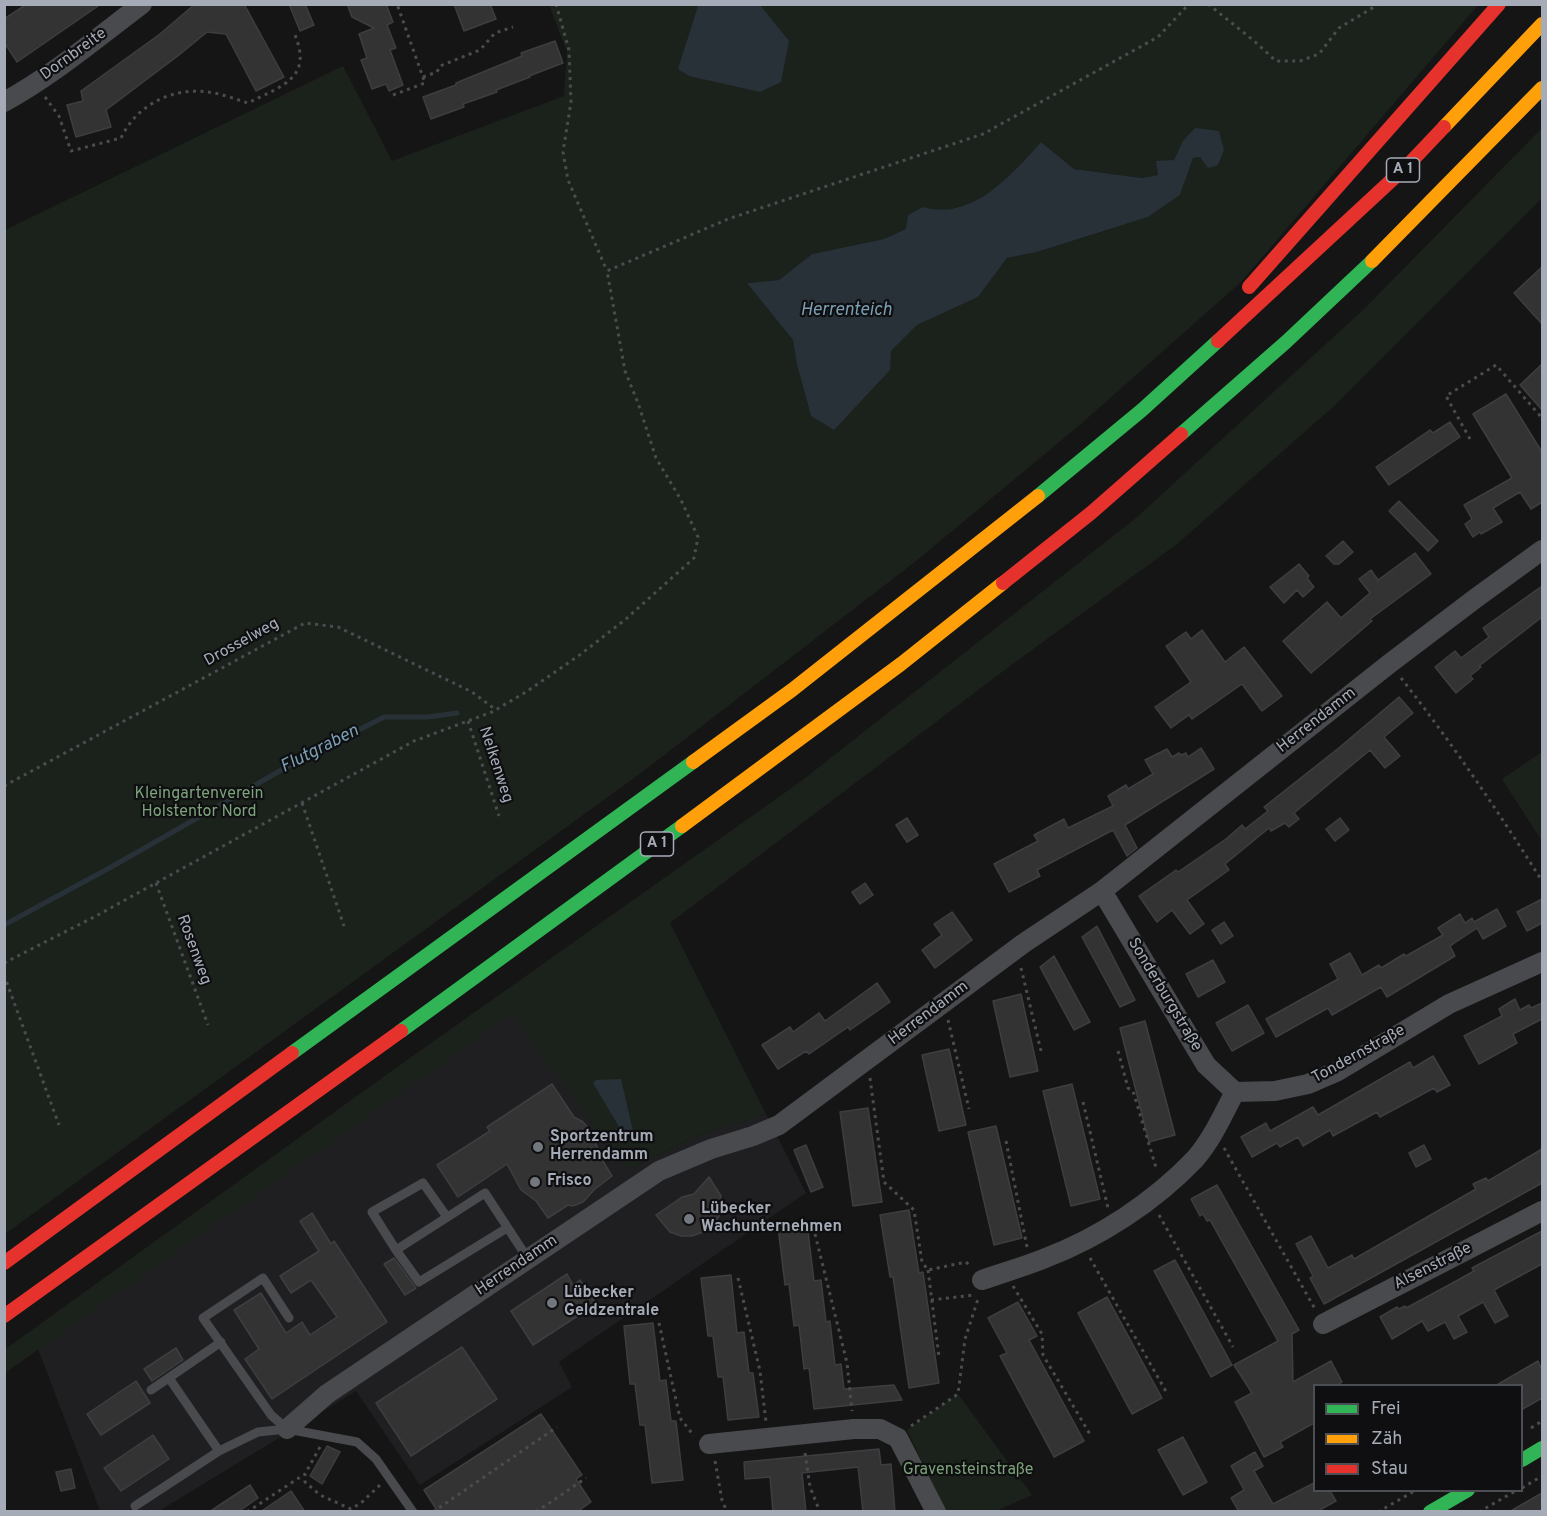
<!DOCTYPE html>
<html>
<head>
<meta charset="utf-8">
<style>
	body { margin:0 }
	#map { position:relative; width:1547px; height:1516px; overflow:hidden; background:#151515; font-family:Overpass,sans-serif }
	canvas { display:block }
	.frame { position:absolute; inset:0; border:6px solid #a5acb7; pointer-events:none }
	.legend { position:absolute; left:1313px; top:1384px; width:210px; height:108px; box-sizing:border-box; background:#0f0f11; border:2px solid #4b4e53; margin:0; padding:8px 10px; list-style:none; font-size:18px; color:#a5acb7 }
	.legend li { display:flex; align-items:center; gap:12px; height:30px }
	.legend b { width:30px; border:2px solid #4b4e53 }
</style>
</head>
<body>
<div id="map">
<canvas width="1547" height="1516"></canvas>
<div class="frame"></div>
<ul class="legend">
<li><b style="height:8px;background:#30b455"></b>Frei</li>
<li><b style="height:8px;background:#ff9f0a"></b>Zäh</li>
<li><b style="height:8px;background:#e5322d"></b>Stau</li>
</ul>
</div>
<script>
const ctx = document.querySelector('canvas').getContext('2d');
ctx.lineJoin = 'round';
function paint(path, color) { ctx.fillStyle = color; ctx.fill(path, 'evenodd'); }
function trace(path, color, width, dash) { ctx.strokeStyle = color; ctx.lineWidth = width; ctx.lineCap = dash ? 'butt' : 'round'; ctx.setLineDash(dash || []); ctx.stroke(path); }
function drawText(font, color, halo, rows, align = 'center') {
  ctx.font = font + ' Overpass,sans-serif'; ctx.lineWidth = 4.5; ctx.setLineDash([]); ctx.textBaseline = 'middle'; ctx.strokeStyle = halo; ctx.fillStyle = color; for (const [text, x, y, turn = 0] of rows) {
    ctx.save(); ctx.translate(x, y); ctx.rotate((+turn || 0) * Math.PI / 180); ctx.textAlign = isNaN(turn) ? turn : align; if (halo) ctx.strokeText(text, 0, 0); ctx.fillText(text, 0, 0); ctx.restore();
  }
}
paint(new Path2D(`
	M512,1013l115,157 65,-32 74,-24 40,79 -247,169 13,25 -152,98 -64,-94 -197,120h-59l-62,-162z`), '#1f1f21');
paint(new Path2D(`
	M549,5h152l-3,1 62,-1h718l-237,277 -159,141 -166,138 -275,212 -636,461v-1004l338,-164 49,95 172,-65 3,-44zM1041,142l33,27 68,9 17,-3 15,-15 4,-8 45,-2 -30,8 -13,37 -32,22 -111,35 -30,6 -29,39 -61,28 -26,26 -80,65 -14,-51 -4,-25 -45,-57 31,-3 33,-26 72,-15 23,-10 1,-14 60,-9 35,-23z
	M1542,128v70l-209,209 -156,137 -171,125 -336,254 96,191 -74,24 -65,32 -115,-156 -507,359 -1,-23 389,-280 407,-288 336,-264 227,-208z
	M1542,752v89l-40,-62z
	M958,1394l74,101 -36,16h-51l-38,-81z`), '#1b221b');
paint(new Path2D(`
	M701,5h59l29,36 -8,41 -21,10 -71,-16 -11,-7 20,-63z
	M1195,128l24,3 5,19 -6,15 -10,3 -8,-11 -7,1 -13,37 -32,22 -111,35 -30,6 -29,39 -61,28 -26,26 -1,19 -56,60 -23,-14 -14,-51 -4,-25 -46,-57 32,-3 33,-26 72,-15 22,-10 2,-14 15,-8c50,14 88,-32 118,-65l33,27 68,9 16,-3 -2,-14 18,-1 9,-19z
	M621,1079l12,52 -1,5 -8,-1 -31,-52 3,-3z`), '#273137');
trace(new Path2D(`
	M4,925l109,-59 172,-98 99,-51h44l29,-4`), '#273137', 5);
const building = new Path2D(`
	M27,4h74l-84,58 -13,-20v-23z
	M195,4h49l40,73 -28,14 -30,-57 -19,-2 -28,23 -73,55 5,17 -35,10 -9,-32 16,-4 -2,-10 79,-57z
	M289,4h16l9,21 -14,6z
	M347,4h39l7,18 -6,3 9,23 -6,2 13,35 -14,6 -3,-7 -14,5 -11,-29 6,-2 -8,-24 15,-6 -22,-11z
	M454,4h36l6,15 -32,12z
	M555,41l8,22 -34,13 1,1 -34,13 1,2 -34,12 1,3 -33,12 -8,-22 33,-12v-2l66,-27 -1,-3z
	M1542,267v57l-28,-31z
	M1542,364v46l-22,-25z
	M1506,394l36,58v50l-11,7 -11,-17 -27,16 9,14 -21,12 -1,-2 -7,5 -8,-13 7,-5 -8,-14 48,-27 -39,-64z
	M1450,422l10,15 -71,48 -13,-18 54,-37 3,3z
	M1399,501l39,40 -10,10 -39,-40z
	M1343,541l10,11 -14,12h-5l-8,-8z
	M1415,553l16,21 -61,45 2,2 -61,52 -28,-32 44,-39 14,16 29,-25 -11,-14 12,-9 7,10z
	M1299,564l10,12 -2,2 7,9 -11,10 -6,-7 -13,13 -14,-16z
	M1542,586v31l-63,49 2,1 -11,9 3,3 -17,14 -21,-26 20,-16 6,7 28,-21 -6,-9z
	M1202,630l23,32 19,-15 38,49 -20,15 -20,-27 -50,35 -3,-4 -18,13 -16,-21 36,-25 -25,-36 20,-14 5,7z
	M1399,697l14,16 -29,24 16,19 -15,12 -15,-18 -76,63 5,6 -10,8 -4,-4 -14,8 -2,-3 -44,36 4,6 -42,30 17,24 -14,10 -18,-24 -15,12 -18,-26 37,-26 2,2 48,-33 16,-14 3,4 23,-18 -4,-4 76,-60z
	M1201,748l13,21 -89,56 12,23 -10,8 -14,-26 -76,40 3,6 -31,16 -15,-28 44,-23 -4,-6 30,-16 4,9 45,-22 -5,-10 18,-11 2,4 25,-15 -8,-14 22,-11 5,8 7,-4 2,2 5,-2 2,4z
	M907,818l11,17 -11,7 -11,-17z
	M1340,818l9,12 -14,11 -9,-12z
	M865,883l8,12 -13,9 -8,-12z
	M1542,899v24l-15,8 -10,-19z
	M1497,909l9,17 -23,13 -6,-11 -27,18 5,10 -68,41 -6,-10 -49,28 -4,-7 -52,29 -10,-18 72,-40 -8,-15 20,-11 12,22 17,-10 2,3 23,-14 2,2 37,-21 -5,-7 22,-14 5,9 7,-5 2,4z
	M952,912l20,28 -37,28 -13,-18 20,-15 -8,-11z
	M1224,922l9,14 -12,8 -9,-14z
	M1097,926l38,74 -15,7 -38,-70z
	M1054,956l36,66 -16,8 -34,-63z
	M1213,960l12,22 -27,15 -12,-23z
	M877,983l13,19 -40,28 -2,-3 -39,27 -3,-3 -28,18 -16,-24 28,-18 3,5 26,-19 6,8z
	M1021,994l17,77 -28,6 -17,-76z
	M1515,999l5,11 9,-5 2,3 11,-5v16l-29,15 4,9 -38,21 -15,-28 38,-20 -3,-7z
	M1248,1005l16,28 -32,18 -16,-28z
	M1145,1021l30,114 -26,7 -29,-114z
	M949,1049l17,76 -27,6 -17,-76z
	M1433,1056l17,29 -13,7 -3,-4 -54,29 -3,-5 -44,24 -3,-6 -27,16 -5,-9 -18,10 -3,-4 -25,14 -11,-20 25,-14 4,8 43,-24 5,8 92,-53 3,6z
	M552,1084l22,33 9,5 9,10 9,26 11,18 -17,13 -12,13 -10,4 -5,-1 -20,13 -12,-17 -15,-11 -14,-26 -49,33 -21,-32 53,-34 -3,-4z
	M1072,1084l28,115 -29,7 -28,-115z
	M868,1108l14,94 -29,4 -13,-94z
	M996,1126l26,112 -28,7 -26,-113z
	M806,1145l17,42 -12,5 -17,-42z
	M1424,1145l7,14 -15,8 -7,-14z
	M1542,1149v34l-218,121 -14,-26 3,-2 -17,-32 15,-8 17,32 24,-13 2,4 122,-70 -3,-5 13,-6 2,3z
	M709,1177l12,19 -2,20 -6,9 -10,7 -11,4h-11l-11,-4 -14,-17 26,-18 12,-3z
	M1217,1185l82,145 -7,4 1,48 38,-21 11,21 -7,4h-21v37l-34,19 3,5 -19,10 -29,-55 17,-9 -18,-28 44,-24 -68,-121 -3,1 -4,-7 -3,2 -9,-17z
	M909,1210l10,63 4,-1 16,111 -30,5 -16,-111h-3l-10,-62z
	M312,1213l19,31 3,-3 53,81 -115,77 -27,-40 14,-10 -25,-39 27,-17 25,40 16,-11 8,13 27,-18 -26,-37 -20,13 -11,-17 39,-25 -19,-30z
	M807,1223l7,58 7,-1 5,42 4,-1 5,44 6,-1 3,25 50,-4 8,15 -88,9 -5,-41 -5,1 -5,-44 -5,1 -5,-42 -4,1 -7,-58z
	M1542,1231v33l-48,26 14,26 -13,7 -12,-21 -25,14 9,16 -13,7 -9,-17 -17,9 -6,-10 -30,18 -12,-22 17,-10 2,2 6,-3 1,2 41,-22 27,-15 -2,-3z
	M394,1258l22,30 -11,7 -21,-31z
	M1175,1260l57,105 -21,12 -57,-106z
	M567,1274l6,11 7,-5 16,24 -63,41 -22,-34z
	M731,1275l6,58 7,-1 5,41h4l6,44 -31,3 -5,-43h-5l-5,-41h-5l-7,-58z
	M1107,1297l55,101 -30,16 -54,-101z
	M1018,1302l19,34 -8,4 55,101 -30,16 -54,-101 7,-3 -19,-35z
	M653,1323l7,58 6,-1 5,41h5l7,59 -31,3 -7,-58h-5l-5,-41h-5l-6,-58z
	M462,1347l35,52 -86,57 -35,-53z
	M176,1348l7,12 -31,21 -8,-12z
	M1538,1361l4,9v28l-21,12v-24h-26z
	M136,1381l14,22 -49,32 -14,-21z
	M541,1414l41,61 -6,4 15,23 -14,10h-139l-14,-22z
	M153,1435l16,24 -48,32 -17,-23z
	M1183,1437l24,45 -24,13 -25,-45z
	M327,1446l13,6 -18,32 -12,-8z
	M879,1449l2,16 10,-1 4,48h-32l-5,-45 -56,6 4,39h-33l-3,-35 -25,2 -1,-17z
	M1255,1452l8,14 -9,5 19,33 41,-21v8h16l6,10 -20,11h-77l-8,-14 13,-8 -13,-24z
	M71,1469l4,19 -14,3 -5,-19z
	M250,1485l8,13 -20,14h-29z
	M291,1491l14,21h-45z
	M1542,1493v19h-33z`);
paint(building, '#333334');
trace(building, '#3d3e41', 1.5);
trace(new Path2D(`
	M556,4l13,46 2,52 -8,50 5,28 39,91
	M1208,4l45,36 23,21h24l19,-7 20,-26 40,-24
	M423,77l14,-5 3,-6 40,-16 15,-17 18,-6
	M393,95l32,-12 -28,-79
	M45,97l14,19 12,35 50,-13c15,-32 50,-51 86,-46 13,1 28,7 41,11 33,-17 65,-24 47,-68
	M1470,439l-24,-43 50,-31 46,53
	M1401,678c51,65 97,133 141,203
	M468,721l31,95
	M4,786l301,-163 33,4 134,65 24,18
	M302,803l42,123
	M156,883l52,142
	M4,963l92,-47 318,-175 78,-29 34,-20 55,-38 45,-35 68,-61 4,-21 -17,-37 -25,-42 -18,-55 -13,-32 -18,-100 121,-52 255,-85 175,-97 31,-33
	M1021,968l20,83
	M4,975l55,150
	M948,1020l21,89
	M1118,1051l10,37 5,3 24,80
	M870,1078l14,104 30,28 8,52 6,8 38,-8 5,5
	M1083,1102l25,106
	M1006,1141l21,106
	M1224,1148l91,161
	M1159,1215l74,132
	M815,1234l32,129 5,48
	M1090,1258l78,137
	M928,1270l11,87
	M738,1278l22,93 6,51
	M1013,1286l29,48 1,21 48,81
	M931,1300l43,-5
	M659,1323l21,95 14,18
	M911,1426l47,-32 7,-55 14,-43
	M1531,1428l11,-7
	M320,1447l-15,27v8l15,13 31,14 10,-6 19,-18
	M805,1453l5,34 10,25
	M715,1461l7,39 5,12
	M1522,1488l20,-12
	M247,1512l58,-38
	M433,1512l124,-85
	M536,1512l50,-34
	M1378,1512l38,-22
	M1479,1512l38,-22`), '#4b4c50', 3, [3, 4.5]);
trace(new Path2D(`
	M447,1217l-24,-34 -51,29 24,38 89,-57 43,66
	M396,1250l23,32 88,-54
	M169,1378l50,73
	M151,1390l70,-48
	M287,1429l-16,-14 -68,-97 60,-40 26,40
	M135,1506l84,-55 39,-19 29,-3 70,13 19,17 37,53`), '#494a4e', 9);
trace(new Path2D(`
	M4,102c49,-27 93,-64 138,-98
	M1102,891l104,174 29,27
	M1235,1092l40,-1 33,-7 30,-13 111,-67 93,-42
	M982,1280c20,-7 41,-13 61,-21 56,-21 111,-57 152,-100 17,-19 28,-45 40,-67
	M1323,1324l219,-113
	M287,1429l40,-35 332,-223 52,-22 42,-13 26,-11 245,-182 78,-52 287,-227 87,-66 66,-48
	M709,1444l145,-15h26l18,9 38,74`), '#494a4e', 20);
trace(new Path2D(`
	M1181,434l105,-92 86,-81
	M1038,496l104,-86 76,-69
	M401,1031l281,-205
	M292,1053l401,-291
	M1522,1460l20,-12
	M1430,1512l38,-22`), '#30b455', 14);
trace(new Path2D(`
	M1444,127l98,-103
	M1372,261l170,-173
	M693,762l99,-72 246,-194
	M682,826l219,-162 102,-81`), '#ff9f0a', 14);
trace(new Path2D(`
	M1249,287l250,-283
	M1218,341l190,-176 36,-38
	M1003,583l88,-70 90,-79
	M4,1263l288,-210
	M4,1316l397,-285`), '#e5322d', 14);
for (const [x, y, r, color] of [
	[538,1147,6,"#73777e"],
	[535,1182,6,"#73777e"],
	[689,1219,6,"#73777e"],
	[552,1303,6,"#73777e"]
]) { const dot = new Path2D(); dot.arc(x, y, r, 0, 2 * Math.PI); ctx.fillStyle = color; ctx.fill(dot); trace(dot, '#0f0f11', 2); }
for (const [x, y, w] of [
	[1403,170,33],
	[657,844,33]
]) { const box = new Path2D(); box.roundRect(x - w / 2, y - 12, w, 24, 4.5); ctx.fillStyle = '#0f0f11'; ctx.fill(box); trace(box, '#a5acb7', 1.5); }
drawText('bold 15px', '#a5acb7', null, [
	["A 1",1403,170],
	["A 1",657,844]
]);
drawText('16px', '#a5acb7', '#0f0f11', [
	["Dornbreite",74,55,-36],
	["Drosselweg",242,643,-29],
	["Herrendamm",1317,721,-38],
	["Nelkenweg",495,765,72],
	["Rosenweg",193,950,70],
	["Sonderburgstraße",1164,995,59],
	["Herrendamm",929,1014,-37],
	["Tondernstraße",1359,1055,-29],
	["Herrendamm",517,1266,-34],
	["Alsenstraße",1433,1267,-27]
]);
drawText('16px', '#7ca37b', '#0f0f11', [
	["Kleingartenverein",199,795],
	["Holstentor Nord",199,813],
	["Gravensteinstraße",968,1471]
]);
drawText('bold 16px', '#a5acb7', '#0f0f11', [
	["Sportzentrum",550,1138],
	["Herrendamm",550,1156],
	["Frisco",547,1182],
	["Lübecker",701,1210],
	["Wachunternehmen",701,1228],
	["Lübecker",564,1294],
	["Geldzentrale",564,1312]
], 'left');
drawText('italic 18px', '#7a9fb4', '#0f0f11', [
	["Herrenteich",846,311],
	["Flutgraben",320,750,-27]
]);
</script>
</body>
</html>
